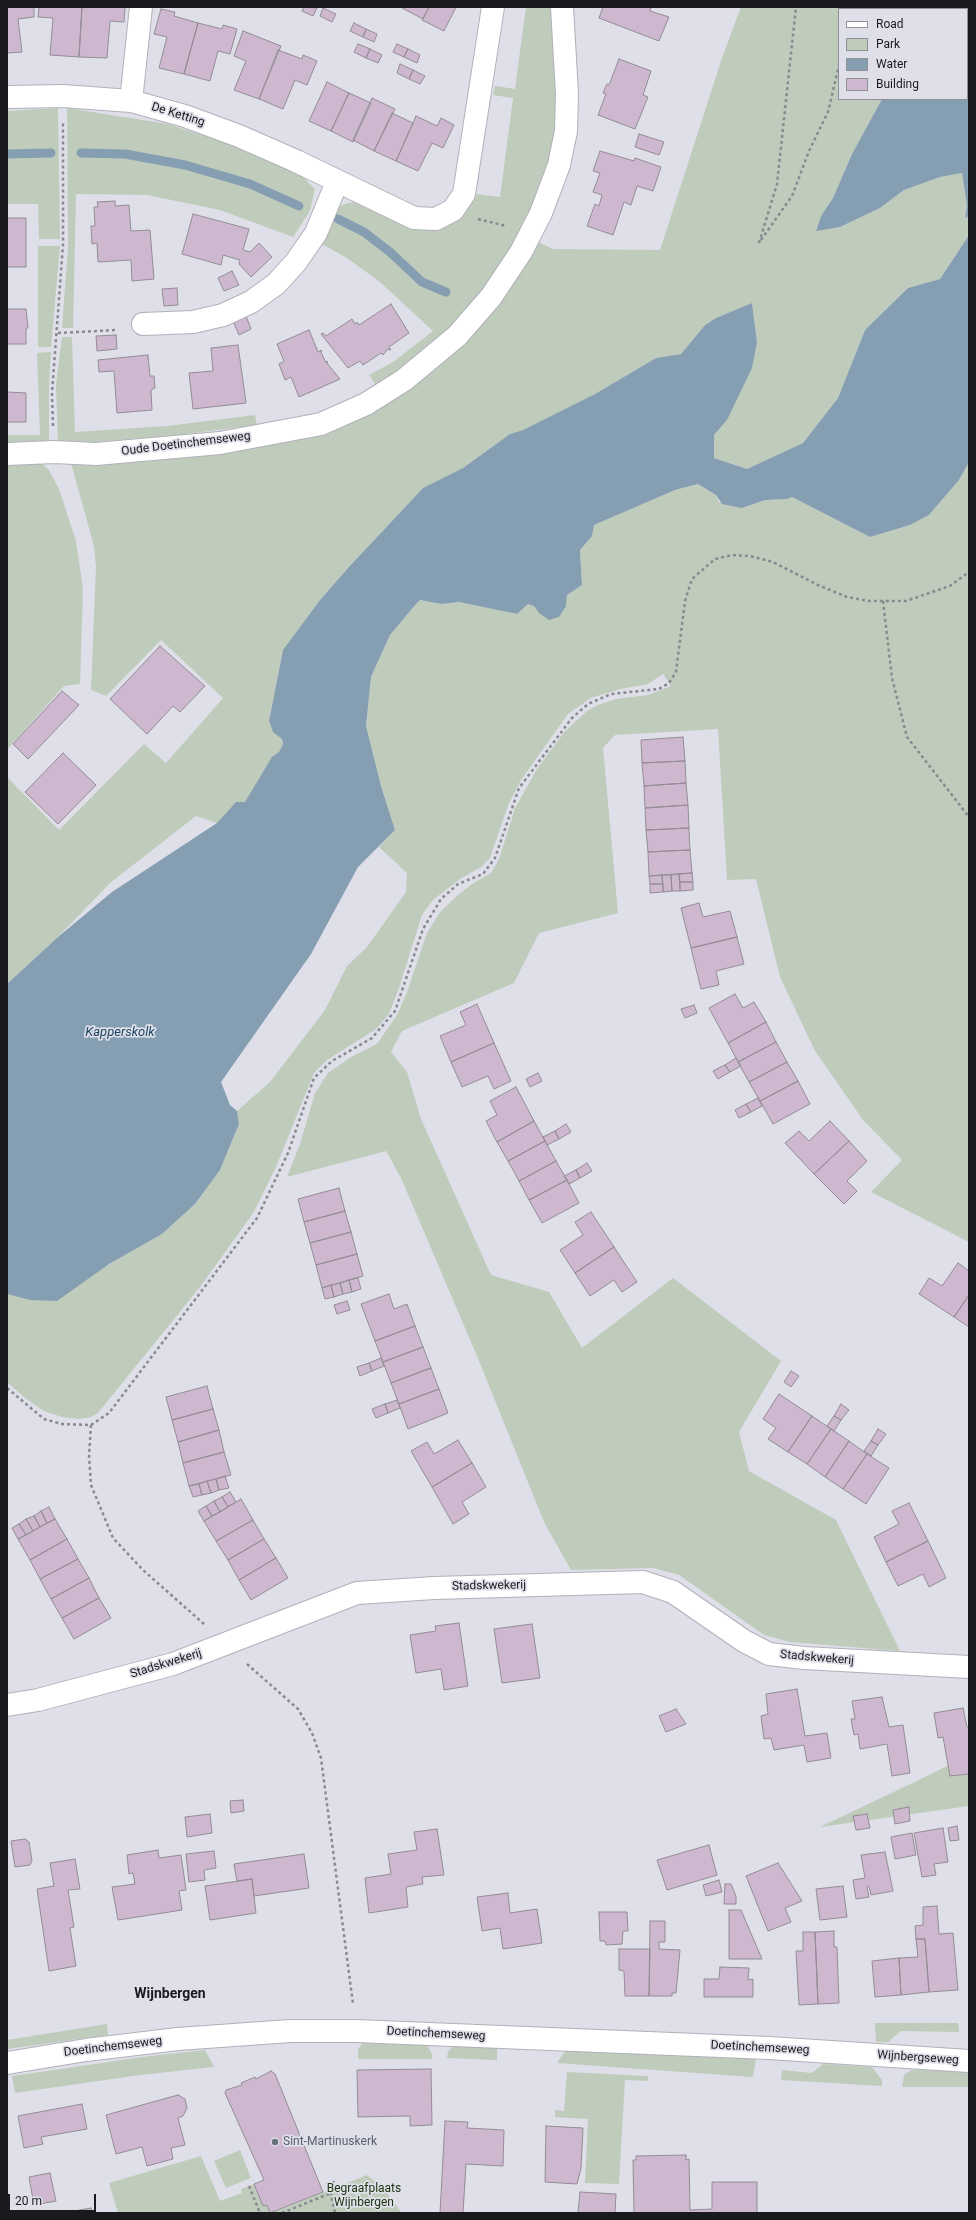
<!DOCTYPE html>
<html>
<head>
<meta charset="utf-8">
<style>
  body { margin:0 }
  #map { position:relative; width:976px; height:2220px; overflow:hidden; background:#dfdfe9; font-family:Roboto,sans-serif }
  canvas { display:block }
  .frame { position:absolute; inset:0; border:8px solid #1a1a1e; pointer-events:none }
  .legend { position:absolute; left:838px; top:8px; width:130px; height:92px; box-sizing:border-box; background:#dfdfe9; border:1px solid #909098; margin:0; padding:5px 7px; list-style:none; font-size:12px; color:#1a1a1e }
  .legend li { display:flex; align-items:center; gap:8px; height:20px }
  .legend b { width:20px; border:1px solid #909098 }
  .scale { position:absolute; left:8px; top:2194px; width:88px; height:18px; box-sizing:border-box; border:2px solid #1a1a1e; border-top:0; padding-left:5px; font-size:12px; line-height:14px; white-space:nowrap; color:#1a1a1e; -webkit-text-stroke:3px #dfdfe9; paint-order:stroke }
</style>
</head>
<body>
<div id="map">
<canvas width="976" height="2220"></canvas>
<div class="frame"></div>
<ul class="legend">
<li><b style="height:5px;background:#fff"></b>Road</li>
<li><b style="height:11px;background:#bfccbb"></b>Park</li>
<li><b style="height:11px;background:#859eb1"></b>Water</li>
<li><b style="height:11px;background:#cdb8d0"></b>Building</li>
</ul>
<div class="scale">20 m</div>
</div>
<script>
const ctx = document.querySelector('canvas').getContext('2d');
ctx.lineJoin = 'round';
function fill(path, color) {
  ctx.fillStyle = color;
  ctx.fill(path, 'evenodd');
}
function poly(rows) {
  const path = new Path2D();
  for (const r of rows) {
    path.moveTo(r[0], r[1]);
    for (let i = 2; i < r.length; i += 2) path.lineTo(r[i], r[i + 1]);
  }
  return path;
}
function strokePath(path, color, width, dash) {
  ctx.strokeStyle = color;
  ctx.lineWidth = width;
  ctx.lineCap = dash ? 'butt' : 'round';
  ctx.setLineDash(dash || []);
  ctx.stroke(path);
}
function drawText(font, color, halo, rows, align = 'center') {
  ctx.font = font + ' Roboto,sans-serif';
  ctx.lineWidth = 3.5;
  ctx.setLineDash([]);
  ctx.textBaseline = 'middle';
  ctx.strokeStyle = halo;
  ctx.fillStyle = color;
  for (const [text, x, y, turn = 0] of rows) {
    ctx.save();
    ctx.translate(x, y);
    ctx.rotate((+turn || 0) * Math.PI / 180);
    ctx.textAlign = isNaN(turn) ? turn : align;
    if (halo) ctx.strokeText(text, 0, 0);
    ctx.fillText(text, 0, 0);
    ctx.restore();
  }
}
const green = poly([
  [526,7,554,7,561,92,550,162,536,206,506,264,437,344,378,388,369,375,393,362,433,331,380,282,347,258,320,243,335,211,340,206,348,203,357,202,450,224,466,212,477,194,500,197,513,98,493,95,495,86,515,89],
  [741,7,876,7,876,9,839,9,839,99,882,99,852,154,833,198,821,216,816,230,840,227,880,208,904,190,940,177,962,173,967,206,965,217,969,216,969,235,940,279,908,288,865,330,838,398,803,443,747,469,714,458,714,435,727,420,757,342,752,303,716,318,705,325,681,354,656,358,595,394,523,430,510,434,463,468,423,488,348,568,320,600,283,650,269,721,273,732,282,739,283,744,279,752,272,758,245,803,236,802,217,823,196,816,110,883,58,937,7,984,7,777,59,830,144,744,166,763,223,698,161,640,106,696,91,690,96,567,94,546,71,463,205,447,405,388,538,242,553,249,660,250,722,58],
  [58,108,60,239,39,239,38,204,7,204,7,111],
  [67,108,168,124,248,150,299,173,315,189,310,211,293,237,220,210,147,195,76,194,73,328,62,328,68,247],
  [38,246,60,246,51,347,38,347],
  [62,337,72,337,75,432,167,426,255,415,257,425,178,435,58,445,56,384],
  [51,352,49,385,49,440,46,445,7,447,7,435,40,435,37,353],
  [7,461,42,463,49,470,59,489,76,541,83,589,80,684,64,686,7,750],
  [969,462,969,1242,871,1192,902,1160,863,1120,815,1051,780,977,756,879,727,880,718,729,615,735,603,748,618,913,539,933,514,983,402,1031,391,1052,407,1072,421,1119,491,1275,549,1292,582,1348,673,1278,781,1361,739,1432,749,1471,836,1520,900,1651,790,1642,764,1635,679,1575,653,1568,571,1570,544,1522,477,1356,401,1178,386,1151,287,1177,300,1144,315,1093,328,1073,351,1057,377,1044,397,1015,407,992,427,933,440,912,458,895,472,884,491,873,499,859,515,808,537,769,565,731,587,711,598,705,616,699,648,695,671,686,663,674,648,684,620,689,591,698,568,714,521,780,509,803,490,858,481,867,460,879,433,900,422,915,399,988,389,1014,376,1029,327,1060,314,1073,276,1167,254,1212,200,1287,98,1413,91,1417,78,1419,62,1417,44,1411,25,1398,7,1382,7,1294,30,1300,109,1264,162,1234,195,1204,220,1170,239,1124,237,1111,270,1082,325,1010,347,966,367,947,406,892,407,873,379,847,395,830,381,786,366,726,371,677,390,635,416,604,420,600,442,604,459,602,517,614,527,604,534,605,539,613,566,606,567,595,582,585,580,550,592,536,594,525,675,490,698,484,716,495,719,502,742,508,765,500,787,499,792,497,870,537,910,525,929,515,959,480],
  [969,1755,969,1806,820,1827,925,1777],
  [875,2023,958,2023,959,2032,901,2031,888,2042,876,2042],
  [107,2024,108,2035,7,2049,7,2040],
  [362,2043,427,2045,432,2054,432,2059,358,2059,358,2050],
  [453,2046,497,2048,497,2060,447,2058,448,2052],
  [205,2050,214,2067,140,2075,15,2093,12,2076,150,2056],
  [565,2051,756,2058,753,2077,557,2063],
  [823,2064,872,2067,882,2080,882,2086,781,2080,782,2070,812,2073],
  [912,2070,969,2071,969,2087,902,2087,904,2075],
  [567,2072,648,2076,648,2081,625,2080,619,2184,585,2183,588,2119,555,2117,555,2110,564,2111],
  [240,2150,251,2178,226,2188,214,2161],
  [201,2156,220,2201,242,2193,241,2189,254,2184,263,2206,267,2205,270,2213,118,2213,109,2183],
  [367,2175,383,2188,402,2213,272,2213]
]);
const water = poly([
  [876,7,969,7,969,216,965,218,967,206,962,173,940,177,904,190,880,208,840,227,816,231,821,216,833,198,852,154,882,99,967,99,967,9,876,9],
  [969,235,969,462,959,480,929,515,910,525,870,537,792,497,787,499,765,500,742,508,722,504,716,495,698,484,675,490,594,525,592,536,580,550,582,585,567,595,566,606,559,617,549,620,539,613,534,606,528,604,517,614,459,602,442,604,420,600,416,604,390,635,371,677,366,726,381,786,395,830,358,867,311,954,221,1082,230,1105,237,1111,239,1124,220,1170,195,1204,162,1234,109,1264,57,1301,30,1300,7,1294,7,984,58,937,112,892,217,823,236,802,245,802,272,757,279,752,283,744,282,739,273,732,269,721,283,650,320,600,348,568,423,488,463,468,510,434,523,430,595,394,656,358,681,354,705,325,716,318,752,303,757,342,752,368,727,420,714,435,714,458,747,469,803,443,838,398,865,330,908,288,940,279]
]);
const stream = poly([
  [81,153,125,154,185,165,250,184,299,206],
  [7,154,51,153],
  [338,219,364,232,390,252,422,282,446,292]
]);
const building = poly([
  [7,7,34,7,34,17,18,19,22,52,7,53,7,7],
  [39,7,82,7,79,57,50,55,53,18,38,17,39,7],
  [82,7,125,7,124,22,110,21,107,58,79,57,82,7],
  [304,7,317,8,313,16,302,11,304,7],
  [403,7,429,7,423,19,402,8,403,7],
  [429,7,456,7,444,31,422,20,429,7],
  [603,7,651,7,650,11,669,17,659,41,599,18,603,7],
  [323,8,336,14,332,22,320,16,323,8],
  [161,9,175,12,174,16,198,23,184,74,159,68,167,37,154,34,161,9],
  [198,23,222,29,223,25,237,29,230,54,218,51,210,81,184,74,198,23],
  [354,23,366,29,363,37,350,31,354,23],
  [366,29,377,34,374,42,363,37,366,29],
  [243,31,281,46,259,99,234,90,246,61,234,56,243,31],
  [358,44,370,49,366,58,354,52,358,44],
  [397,44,408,49,404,57,393,52,397,44],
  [370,49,382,55,378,63,366,58,370,49],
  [408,49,420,55,417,63,404,57,408,49],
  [278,50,302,59,303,55,317,61,307,85,295,80,283,109,259,99,278,50],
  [619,59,651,71,643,95,648,97,635,129,598,115,606,94,603,93,607,84,609,85,619,59],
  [400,64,413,70,409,79,397,73,400,64],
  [413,70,425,76,420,84,409,79,413,70],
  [327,82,349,93,331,131,309,121,327,82],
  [349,93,371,103,353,142,331,131,349,93],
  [372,98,395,109,374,151,353,140,372,98],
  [392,113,413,123,396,161,374,151,392,113],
  [416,116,437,126,441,118,454,125,443,148,432,143,418,171,396,161,416,116],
  [639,134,664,142,659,155,635,147,639,134],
  [600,151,634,161,635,158,661,167,653,191,637,186,631,205,624,202,613,235,587,226,595,204,599,206,602,195,593,192,600,173,593,171,600,151],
  [115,201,115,206,129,205,131,231,150,230,154,279,132,281,131,260,98,262,97,243,92,244,91,226,95,226,94,207,98,207,97,202,115,201],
  [193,214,249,229,243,250,250,252,259,243,272,257,251,277,239,264,240,260,223,255,221,265,182,254,193,214],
  [7,218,26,218,26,267,7,267,7,218],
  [232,271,239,285,224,291,218,278,232,271],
  [177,288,178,305,164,306,162,289,177,288],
  [391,304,409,333,389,347,391,350,388,349,383,355,381,353,363,365,360,361,348,368,321,334,323,333,326,336,352,319,355,324,357,322,359,325,391,304],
  [7,309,26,309,28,328,26,328,26,344,7,344,7,309],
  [246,316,251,329,239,335,233,321,246,316],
  [309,330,318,352,322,350,321,352,325,361,328,362,326,362,340,379,299,397,291,377,285,380,279,364,284,361,277,344,309,330],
  [116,335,117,349,97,351,96,336,116,335],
  [238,345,246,403,193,409,189,373,213,371,211,348,238,345],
  [148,355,150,376,154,376,155,388,151,390,152,410,117,413,114,371,99,372,98,360,148,355],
  [7,392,26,393,26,422,7,422,7,392],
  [160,646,205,686,180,712,173,706,147,734,110,699,160,646],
  [62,691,79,705,28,759,13,744,62,691],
  [683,737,685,761,642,763,641,740,683,737],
  [63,753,96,785,58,824,25,792,63,753],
  [685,761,686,783,644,786,642,763,685,761],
  [686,783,688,805,645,808,644,786,686,783],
  [688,805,689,828,646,830,645,808,688,805],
  [689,828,690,850,648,852,646,830,689,828],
  [690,850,692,873,649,876,648,852,690,850],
  [692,873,693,882,680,882,679,874,692,873],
  [679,874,680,891,672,891,671,875,679,874],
  [662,875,663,884,650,884,649,876,662,875],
  [662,875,671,875,672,891,663,892,662,875],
  [680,882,693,882,693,890,680,891,680,882],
  [650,884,663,884,663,892,650,893,650,884],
  [699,903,703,917,730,911,737,937,691,948,681,908,699,903],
  [737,937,744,964,716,971,719,985,701,989,691,948,737,937],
  [735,994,743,1008,754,1002,766,1022,728,1043,709,1008,735,994],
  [477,1004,494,1043,451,1062,440,1036,466,1025,460,1012,477,1004],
  [694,1005,697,1013,685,1018,681,1009,694,1005],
  [766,1022,776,1042,738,1062,728,1043,766,1022],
  [776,1042,787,1062,749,1082,738,1062,776,1042],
  [494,1043,511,1081,494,1089,488,1076,462,1087,451,1062,494,1043],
  [736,1058,741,1066,730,1072,725,1065,736,1058],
  [787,1062,798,1081,760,1101,749,1082,787,1062],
  [725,1065,730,1072,718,1079,713,1071,725,1065],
  [538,1073,542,1081,530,1087,526,1079,538,1073],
  [798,1081,810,1104,773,1124,760,1101,798,1081],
  [516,1087,534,1121,497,1142,486,1121,497,1115,490,1101,516,1087],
  [758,1098,762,1106,751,1112,746,1104,758,1098],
  [746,1104,751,1112,739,1118,735,1110,746,1104],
  [534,1121,545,1141,508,1161,497,1142,534,1121],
  [830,1121,849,1141,814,1174,785,1143,799,1131,809,1141,830,1121],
  [566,1124,571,1132,559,1139,555,1131,566,1124],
  [555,1131,559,1139,547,1145,543,1137,555,1131],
  [545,1141,556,1161,519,1181,508,1161,545,1141],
  [849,1141,867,1161,847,1181,857,1191,844,1204,814,1174,849,1141],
  [556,1161,567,1180,529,1200,519,1181,556,1161],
  [587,1163,592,1171,580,1178,576,1170,587,1163],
  [576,1170,580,1178,569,1184,564,1176,576,1170],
  [567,1180,579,1203,542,1223,529,1200,567,1180],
  [339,1188,345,1211,304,1222,298,1199,339,1188],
  [345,1211,351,1232,310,1243,304,1222,345,1211],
  [591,1212,614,1247,575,1273,560,1250,583,1235,575,1222,591,1212],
  [351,1232,357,1254,316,1265,310,1243,351,1232],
  [614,1247,637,1282,622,1292,614,1280,590,1296,575,1273,614,1247],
  [357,1254,363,1276,322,1288,316,1265,357,1254],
  [958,1263,969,1271,969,1295,954,1317,919,1294,929,1278,942,1286,958,1263],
  [358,1278,361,1289,352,1292,349,1280,358,1278],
  [349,1280,352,1292,343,1294,340,1283,349,1280],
  [340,1283,343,1294,334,1297,331,1285,340,1283],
  [331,1285,334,1297,325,1299,322,1288,331,1285],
  [389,1294,394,1309,407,1304,415,1326,375,1341,361,1304,389,1294],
  [969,1295,969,1327,954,1317,969,1295],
  [347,1301,350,1310,337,1314,334,1305,347,1301],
  [415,1326,423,1347,383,1362,375,1341,415,1326],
  [423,1347,431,1368,391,1383,383,1362,423,1347],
  [381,1358,384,1366,372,1371,369,1363,381,1358],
  [369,1363,372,1371,360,1376,357,1367,369,1363],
  [431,1368,439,1389,399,1404,391,1383,431,1368],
  [791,1371,799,1376,791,1387,784,1382,791,1371],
  [207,1386,213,1409,172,1420,166,1397,207,1386],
  [439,1389,448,1413,408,1429,399,1404,439,1389],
  [779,1394,812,1416,788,1452,768,1439,776,1428,763,1419,779,1394],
  [397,1400,400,1408,388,1413,385,1404,397,1400],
  [385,1404,388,1413,376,1418,372,1409,385,1404],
  [841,1404,849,1410,841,1420,834,1416,841,1404],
  [213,1409,219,1430,178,1442,172,1420,213,1409],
  [812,1416,831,1429,807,1464,788,1452,812,1416],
  [834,1416,841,1420,834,1431,827,1426,834,1416],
  [831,1429,849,1441,825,1477,807,1464,831,1429],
  [878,1429,886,1434,878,1445,871,1441,878,1429],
  [219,1430,224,1452,183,1463,178,1442,219,1430],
  [458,1440,472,1463,432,1487,411,1451,427,1442,434,1454,458,1440],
  [849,1441,867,1454,843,1489,825,1477,849,1441],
  [871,1441,878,1445,871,1456,864,1451,871,1441],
  [224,1452,231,1475,189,1486,183,1463,224,1452],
  [867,1454,889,1468,866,1504,843,1489,867,1454],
  [472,1463,486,1487,462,1502,469,1514,453,1524,432,1487,472,1463],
  [225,1476,229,1488,219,1490,216,1479,225,1476],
  [216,1479,219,1490,211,1493,207,1481,216,1479],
  [207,1481,211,1493,202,1495,199,1484,207,1481],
  [199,1484,202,1495,193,1497,189,1486,199,1484],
  [230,1492,236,1502,228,1507,222,1497,230,1492],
  [222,1497,228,1507,220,1512,214,1501,222,1497],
  [241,1499,253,1520,216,1541,204,1521,241,1499],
  [214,1501,220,1512,212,1516,206,1506,214,1501],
  [909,1503,928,1541,886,1562,874,1537,899,1524,892,1511,909,1503],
  [206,1506,212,1516,204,1521,198,1511,206,1506],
  [49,1507,55,1519,47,1523,41,1511,49,1507],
  [41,1511,47,1523,40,1527,34,1516,41,1511],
  [34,1516,40,1527,33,1531,26,1519,34,1516],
  [26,1519,33,1531,26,1535,19,1524,26,1519],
  [55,1519,67,1539,30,1560,18,1539,55,1519],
  [253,1520,264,1539,228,1560,216,1541,253,1520],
  [19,1524,26,1535,18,1539,12,1528,19,1524],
  [67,1539,78,1559,40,1579,30,1560,67,1539],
  [264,1539,276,1558,239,1580,228,1560,264,1539],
  [928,1541,946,1578,929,1587,923,1574,898,1586,886,1562,928,1541],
  [276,1558,288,1578,251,1600,239,1580,276,1558],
  [78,1559,89,1578,51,1599,40,1579,78,1559],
  [89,1578,99,1598,62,1618,51,1599,89,1578],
  [99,1598,111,1618,74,1639,62,1618,99,1598],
  [459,1623,468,1686,444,1690,441,1669,416,1673,410,1635,436,1631,435,1626,459,1623],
  [532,1624,540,1678,502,1683,494,1629,532,1624],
  [797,1689,805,1736,827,1733,831,1758,807,1762,804,1745,774,1750,771,1738,764,1739,761,1716,768,1714,766,1694,797,1689],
  [882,1697,889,1727,903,1725,910,1773,892,1776,887,1744,860,1749,858,1734,854,1735,851,1719,855,1719,852,1701,882,1697],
  [963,1708,967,1727,969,1727,969,1774,950,1776,943,1737,938,1738,934,1713,963,1708],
  [676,1709,686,1724,666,1732,659,1716,676,1709],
  [243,1800,244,1811,231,1813,230,1801,243,1800],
  [909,1807,910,1821,895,1824,893,1810,909,1807],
  [210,1814,212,1833,187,1837,185,1817,210,1814],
  [867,1814,870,1828,856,1830,853,1816,867,1814],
  [957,1826,959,1840,950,1841,948,1828,957,1826],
  [943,1828,948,1862,934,1864,936,1875,922,1877,914,1833,943,1828],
  [437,1829,444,1875,422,1877,423,1884,406,1887,408,1907,369,1913,365,1878,391,1874,388,1854,417,1850,414,1832,437,1829],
  [912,1833,916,1855,895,1859,891,1837,912,1833],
  [25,1839,29,1842,32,1861,30,1865,15,1867,11,1841,25,1839],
  [709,1845,717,1875,667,1890,657,1860,709,1845],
  [158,1850,159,1858,181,1855,186,1890,179,1891,182,1910,118,1920,112,1887,135,1884,133,1873,129,1874,127,1855,158,1850],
  [214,1851,216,1868,204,1870,205,1880,189,1882,186,1854,214,1851],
  [885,1852,893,1891,871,1895,869,1886,867,1887,869,1897,856,1899,853,1880,865,1878,861,1855,885,1852],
  [304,1854,309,1888,254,1896,252,1879,237,1881,234,1864,304,1854],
  [75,1859,80,1889,68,1890,74,1927,70,1928,76,1966,49,1971,37,1889,54,1886,50,1863,75,1859],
  [778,1863,802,1901,785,1908,791,1922,768,1931,746,1876,778,1863],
  [252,1879,256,1913,210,1920,205,1886,252,1879],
  [719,1880,722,1892,706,1896,703,1885,719,1880],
  [725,1884,731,1884,736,1896,736,1904,724,1904,725,1884],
  [843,1886,847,1917,820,1920,816,1889,843,1886],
  [508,1893,510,1913,537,1909,542,1943,503,1949,500,1928,482,1931,477,1897,508,1893],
  [937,1906,939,1934,953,1933,958,1990,929,1992,925,1939,916,1939,915,1926,923,1925,923,1907,937,1906],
  [729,1910,741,1910,762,1959,729,1959,729,1910],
  [599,1912,627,1912,628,1931,623,1931,622,1944,606,1945,605,1941,600,1941,599,1912],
  [650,1921,665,1921,665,1942,659,1942,659,1949,680,1950,676,1993,672,1993,672,1996,649,1996,650,1921],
  [834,1931,834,1947,837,1947,839,2003,818,2004,815,1932,834,1931],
  [803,1932,815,1932,818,2004,799,2005,796,1951,803,1951,803,1932],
  [916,1939,925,1939,929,1992,901,1995,899,1958,918,1957,916,1939],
  [619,1949,650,1949,649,1996,625,1996,624,1971,619,1970,619,1949],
  [899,1958,901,1995,875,1997,872,1961,899,1958],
  [720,1967,749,1968,748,1980,753,1979,753,1997,704,1997,704,1979,719,1979,720,1967],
  [431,2069,432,2125,410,2126,410,2116,358,2117,357,2070,431,2069],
  [271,2071,275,2074,323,2192,270,2213,267,2205,263,2206,254,2184,264,2180,225,2093,226,2090,242,2085,241,2083,255,2077,256,2079,271,2071],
  [178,2095,185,2099,187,2108,183,2116,178,2118,185,2145,171,2148,173,2159,147,2166,142,2147,116,2154,106,2115,178,2095],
  [82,2104,87,2129,41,2137,43,2144,24,2148,18,2116,82,2104],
  [445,2121,468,2122,467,2128,504,2130,503,2166,466,2164,463,2213,440,2213,445,2121],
  [546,2126,583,2128,581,2168,577,2184,545,2182,546,2126],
  [686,2155,686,2160,689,2159,690,2210,712,2209,712,2182,757,2182,757,2213,634,2213,633,2160,636,2160,636,2156,686,2155],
  [50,2173,56,2201,34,2205,29,2177,50,2173],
  [580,2192,616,2194,615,2213,578,2213,580,2192],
  [91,2208,92,2213,63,2213,91,2208]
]);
const path = poly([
  [849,9,849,7],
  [478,219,506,226],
  [761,240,792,196,809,151,828,112,839,65],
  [759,243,777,184,796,7],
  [58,333,117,330],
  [53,426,52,393,63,245,63,121],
  [883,601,892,678,907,737,969,817],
  [7,1388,44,1419,62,1424,91,1425,109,1413,257,1218,288,1153,314,1078,332,1061,372,1038,395,1011,423,929,441,899,458,884,483,874,495,858,519,788,572,718,588,704,611,694,659,689,669,683,676,672,685,601,692,579,715,559,732,555,750,556,773,562,818,585,847,597,869,601,906,601,950,586,969,572],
  [91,1425,89,1456,91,1485,113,1538,143,1570,204,1624],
  [247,1664,298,1709,312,1733,321,1758,353,2004],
  [334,2181,330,2189,335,2213],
  [249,2186,260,2213],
  [282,2213,331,2193]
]);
const minor = poly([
  [7,97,63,96,131,101,185,116,239,136,296,161,414,218,436,219,453,210,464,194,493,7],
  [131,101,141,7],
  [143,324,193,322,223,315,251,302,276,284,296,262,316,233,337,182],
  [7,454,54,452,96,454,220,443,321,424,366,404,404,380,457,336,491,297,521,252,541,213,559,165,566,131,567,94,562,7],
  [7,1705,38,1700,173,1664,357,1593,434,1588,643,1582,673,1592,744,1641,769,1654,804,1658,969,1667],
  [7,2063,86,2050,178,2039,290,2031,356,2031,769,2048,969,2061]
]);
const markers = [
  [275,2142,4,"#6b7280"]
];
const streetNames = [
  ["De Ketting",178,115,17],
  ["Oude Doetinchemseweg",186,444,-7],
  ["Stadskwekerij",489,1586,-1],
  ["Stadskwekerij",817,1658,5],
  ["Stadskwekerij",166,1664,-17],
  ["Doetinchemseweg",436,2034,3],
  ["Doetinchemseweg",113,2047,-7],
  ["Doetinchemseweg",760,2048,3],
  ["Wijnbergseweg",918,2058,4]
];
const worshipNames = [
  ["Sint-Martinuskerk",283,2142]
];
const parkNames = [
  ["Begraafplaats",364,2189],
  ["Wijnbergen",364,2203]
];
const waterNames = [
  ["Kapperskolk",120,1033]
];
const quarterNames = [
  ["Wijnbergen",170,1994]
];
fill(green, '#bfccbb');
fill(water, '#859eb1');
strokePath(stream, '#859eb1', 9);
fill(building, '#cdb8d0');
strokePath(building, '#938c94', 1);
strokePath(minor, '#b1b0ba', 24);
strokePath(path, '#898990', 2.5, [3, 3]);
strokePath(minor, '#fff', 22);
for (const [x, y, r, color] of markers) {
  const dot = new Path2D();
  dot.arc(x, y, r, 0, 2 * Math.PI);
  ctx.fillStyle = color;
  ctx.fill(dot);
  strokePath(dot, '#dfdfe9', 1.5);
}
drawText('12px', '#1a1a1e', '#dfdfe9', streetNames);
drawText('12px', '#5b616d', '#dfdfe9', worshipNames, 'left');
drawText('12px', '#1a340e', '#dfdfe9', parkNames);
drawText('italic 13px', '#1a4664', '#dfdfe9', waterNames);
drawText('bold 14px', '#1a1a1e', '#dfdfe9', quarterNames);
</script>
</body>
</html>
